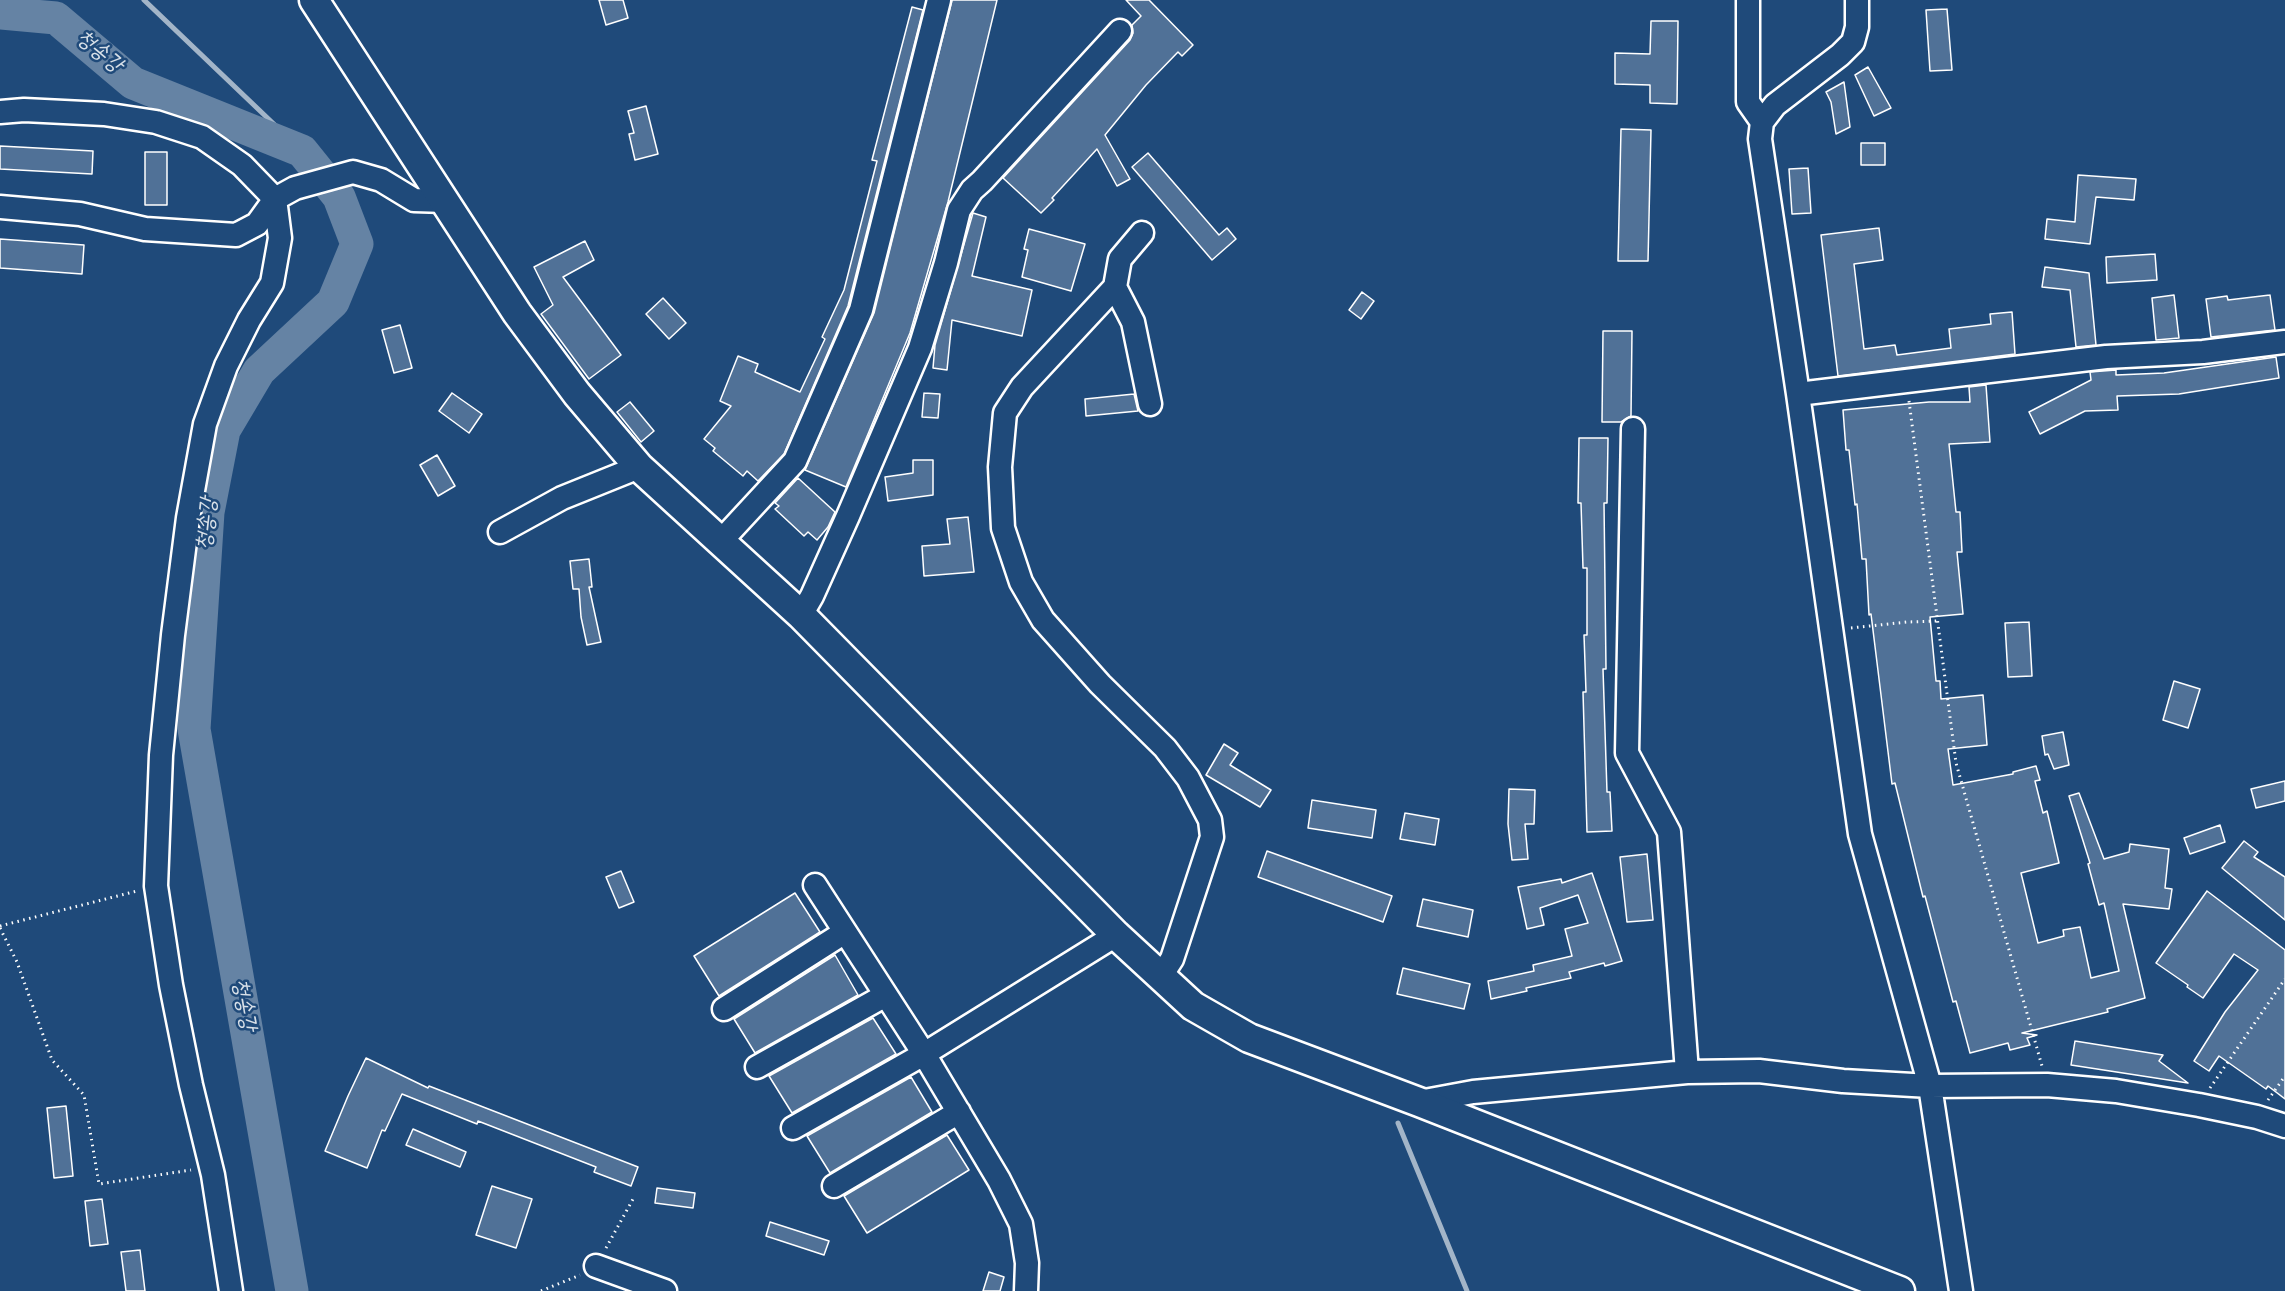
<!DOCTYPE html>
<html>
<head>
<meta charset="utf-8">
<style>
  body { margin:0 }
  canvas { display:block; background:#1f4a7a }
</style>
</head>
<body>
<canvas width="2285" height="1291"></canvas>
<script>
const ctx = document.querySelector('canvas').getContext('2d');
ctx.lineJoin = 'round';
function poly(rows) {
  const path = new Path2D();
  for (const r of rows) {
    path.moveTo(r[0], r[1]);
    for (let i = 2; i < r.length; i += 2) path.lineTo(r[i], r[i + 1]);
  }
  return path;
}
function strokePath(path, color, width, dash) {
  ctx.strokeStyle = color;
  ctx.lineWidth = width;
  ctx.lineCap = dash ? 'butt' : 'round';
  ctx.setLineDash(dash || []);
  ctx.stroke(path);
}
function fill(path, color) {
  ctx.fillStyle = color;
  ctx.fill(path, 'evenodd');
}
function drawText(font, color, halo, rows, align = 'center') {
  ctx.font = font + ' "Indie Flower","Poor Story",sans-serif';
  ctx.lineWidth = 5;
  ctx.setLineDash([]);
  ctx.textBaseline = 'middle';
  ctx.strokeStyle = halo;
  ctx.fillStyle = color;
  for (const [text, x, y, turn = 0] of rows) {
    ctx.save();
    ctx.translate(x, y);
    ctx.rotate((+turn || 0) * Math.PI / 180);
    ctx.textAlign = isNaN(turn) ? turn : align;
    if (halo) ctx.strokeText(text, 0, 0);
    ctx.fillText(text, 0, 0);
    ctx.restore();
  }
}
const stream = poly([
  [144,0,302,151],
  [1398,1123,1467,1291]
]);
const river = poly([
  [0,13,56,18,133,83,302,151,339,197,357,244,333,302,259,371,224,430,208,512,194,729,292,1291]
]);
const building = poly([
  [599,0,623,0,628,18,606,25,599,0],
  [952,0,997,0,948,202,910,333,846,487,805,470,874,313,952,0],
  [1126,0,1149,0,1193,45,1182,56,1178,52,1146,85,1105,135,1130,179,1117,186,1097,149,1052,198,1054,200,1041,213,1003,178,1130,40,1133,33,1132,25,1141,16,1126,0],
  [912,7,923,10,848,306,784,454,758,481,747,471,743,476,713,451,715,448,704,439,731,406,720,401,738,356,758,364,755,372,800,392,825,339,822,337,844,290,877,161,872,160,912,7],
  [1947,9,1952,70,1930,71,1926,10,1947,9],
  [1651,21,1678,21,1677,104,1650,103,1650,85,1615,84,1615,53,1650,54,1651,21],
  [1868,67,1891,108,1874,116,1855,75,1868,67],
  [1844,82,1850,127,1836,134,1831,102,1826,92,1844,82],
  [646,106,658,154,635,160,629,134,634,133,628,111,646,106],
  [1621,129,1651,130,1648,261,1618,261,1621,129],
  [1861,143,1885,143,1885,165,1861,165,1861,143],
  [0,146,93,151,92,174,0,169,0,146],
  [145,152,167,152,167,205,145,205,145,152],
  [1148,153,1219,235,1227,228,1236,239,1212,260,1132,167,1148,153],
  [1808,168,1811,213,1792,214,1789,169,1808,168],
  [2078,175,2136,179,2134,200,2096,197,2090,244,2045,239,2047,219,2075,222,2078,175],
  [973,213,986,217,972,276,1032,290,1022,336,952,320,947,370,933,368,935,345,973,213],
  [1879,228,1883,260,1854,264,1864,349,1895,345,1897,355,1951,348,1949,329,1991,324,1990,314,2012,312,2015,354,1838,376,1821,235,1879,228],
  [1029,229,1085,244,1071,291,1022,277,1028,250,1024,249,1029,229],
  [0,239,84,245,82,274,0,268,0,239],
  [585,241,594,260,563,277,621,355,589,379,541,314,553,305,534,267,585,241],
  [2155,254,2157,280,2107,283,2106,257,2155,254],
  [2045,267,2089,273,2096,345,2076,347,2070,290,2042,287,2045,267],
  [1362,292,1374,301,1361,319,1349,310,1362,292],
  [2174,295,2179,338,2156,340,2152,298,2174,295],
  [2270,295,2275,330,2211,337,2206,299,2227,296,2228,300,2270,295],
  [663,298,686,323,669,339,646,314,663,298],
  [400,325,412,368,394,373,382,330,400,325],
  [1603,331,1632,331,1631,416,1621,422,1602,422,1603,331],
  [2276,357,2279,378,2179,394,2117,396,2118,410,2085,411,2040,434,2029,412,2091,380,2090,372,2116,370,2116,375,2164,373,2276,357],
  [1986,385,1990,442,1949,444,1956,512,1960,512,1962,552,1957,552,1963,614,1930,617,1936,681,1940,681,1941,699,1983,695,1987,745,1948,749,1953,785,2013,774,2013,772,2036,766,2040,780,2035,781,2043,813,2047,811,2059,863,2021,873,2038,943,2064,936,2063,930,2080,927,2091,978,2119,971,2104,903,2099,905,2088,864,2090,863,2069,796,2079,793,2104,859,2129,852,2130,844,2169,849,2165,888,2172,889,2169,909,2123,904,2145,998,2107,1009,2108,1012,2022,1033,2037,1035,2027,1038,2030,1045,2010,1050,2008,1043,1970,1053,1956,1001,1953,1002,1925,896,1923,897,1895,783,1892,784,1871,614,1869,615,1866,559,1862,559,1857,504,1855,505,1849,450,1846,450,1843,410,1929,402,1970,402,1969,387,1986,385],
  [452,393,482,414,469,433,439,411,452,393],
  [924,393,940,394,938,418,922,417,924,393],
  [1134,394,1138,411,1086,416,1085,399,1134,394],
  [630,402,654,431,641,442,617,412,630,402],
  [1579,438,1608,438,1607,503,1604,503,1606,669,1603,669,1607,792,1610,792,1612,831,1587,832,1583,692,1586,692,1584,635,1587,635,1587,568,1583,568,1581,503,1578,503,1579,438],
  [437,455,455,486,438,496,420,465,437,455],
  [913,460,933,460,933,495,888,501,885,477,913,473,913,460],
  [798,478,835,512,828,527,817,540,808,532,804,536,775,509,779,506,775,503,798,478],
  [968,517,974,572,924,576,922,546,950,544,947,519,968,517],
  [589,559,592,587,589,587,601,642,587,645,581,617,579,589,573,589,570,561,589,559],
  [2029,622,2032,676,2008,677,2005,623,2029,622],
  [2174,681,2200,689,2188,728,2163,720,2174,681],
  [2063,732,2069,765,2054,769,2048,754,2045,755,2042,736,2063,732],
  [1224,744,1238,753,1230,765,1271,790,1260,807,1206,775,1224,744],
  [2285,781,2285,801,2256,808,2251,789,2285,781],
  [1509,789,1535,790,1534,824,1525,824,1528,859,1512,860,1508,824,1509,789],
  [1312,800,1376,810,1372,838,1308,828,1312,800],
  [1405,813,1439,819,1435,845,1400,839,1405,813],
  [2220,825,2225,842,2190,854,2184,838,2220,825],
  [2244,841,2258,852,2254,857,2285,877,2285,920,2222,868,2244,841],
  [1267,851,1392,896,1383,922,1258,877,1267,851],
  [1647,854,1653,920,1627,922,1620,857,1647,854],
  [621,871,634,902,619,908,606,877,621,871],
  [1592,873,1622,961,1605,966,1604,963,1569,972,1571,978,1526,988,1527,991,1491,999,1488,981,1534,971,1533,965,1572,956,1565,929,1588,923,1578,895,1540,908,1544,925,1527,929,1518,887,1561,879,1562,883,1592,873],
  [2207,891,2285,950,2285,1099,2268,1086,2266,1089,2219,1056,2209,1071,2194,1061,2225,1012,2258,970,2234,954,2203,998,2187,987,2188,985,2156,963,2207,891],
  [795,893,820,932,719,996,694,956,795,893],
  [1423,899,1473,910,1468,937,1417,926,1423,899],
  [835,955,858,995,755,1053,734,1019,835,955],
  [1403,968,1470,984,1464,1009,1397,994,1403,968],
  [873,1018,896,1054,792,1113,769,1076,873,1018],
  [2075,1041,2163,1055,2159,1061,2188,1083,2071,1065,2075,1041],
  [366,1058,428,1088,429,1086,638,1167,631,1186,594,1172,596,1167,478,1121,477,1124,402,1094,385,1131,382,1130,367,1168,325,1151,348,1096,366,1058],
  [911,1077,932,1112,830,1173,807,1136,911,1077],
  [66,1106,73,1176,54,1178,47,1108,66,1106],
  [413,1129,466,1152,460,1167,406,1145,413,1129],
  [947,1135,969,1170,867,1233,844,1196,947,1135],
  [492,1186,532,1199,516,1248,476,1235,492,1186],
  [657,1188,695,1193,693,1208,655,1203,657,1188],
  [102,1199,108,1244,90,1246,85,1201,102,1199],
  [770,1222,829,1241,824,1255,766,1236,770,1222],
  [140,1250,145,1291,126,1291,121,1252,140,1250],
  [989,1272,1004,1277,1000,1291,983,1291,989,1272]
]);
const path = poly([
  [1909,401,1956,763,2042,1066],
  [1851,628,1907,622,1938,621],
  [0,926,137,891],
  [0,928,17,962,52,1060,84,1095,99,1184,191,1170],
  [2210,1088,2285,979],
  [2268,1100,2285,1076],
  [606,1248,633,1199],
  [541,1291,580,1275]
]);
const minor = poly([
  [1748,0,1748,102,1762,122],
  [1857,0,1857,27,1853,42,1840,55,1775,105,1762,122,1760,139,1798,394,1860,834,1930,1086,1961,1291],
  [0,112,24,110,104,114,156,122,202,137,242,165,275,199,280,238,272,283,249,320,226,366,205,424,188,518,173,635,161,755,156,886,171,985,191,1085,213,1175,231,1291],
  [0,207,80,214,145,229,236,235,257,224,275,199,295,188,353,172,381,180,414,200,446,201],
  [1142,233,1120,259,1115,287,1022,387,1005,413,1000,467,1003,528,1021,582,1043,620,1100,684,1165,748,1188,778,1210,820,1212,837,1172,959,1161,976],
  [1115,287,1133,322,1150,404],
  [1798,394,2106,357,2203,352,2285,342],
  [1633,429,1627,753,1669,832,1687,1072],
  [500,532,562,498,639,467],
  [721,541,795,461,861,310,939,0],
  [801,615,812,596,848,516,920,348,946,263,959,210,972,190,982,181,1120,31],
  [815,885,924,1054,999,1180,1021,1224,1027,1263,1026,1291],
  [724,1009,845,932],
  [757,1067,886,995],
  [1419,1102,1473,1092,1687,1072,1759,1071,1843,1081,1930,1086,2047,1085,2116,1091,2199,1105,2257,1117,2285,1126],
  [793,1128,924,1054,1116,935],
  [834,1186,959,1112],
  [596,1266,665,1291]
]);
const major = poly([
  [314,0,517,313,577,394,639,467,801,615,1116,935,1193,1006,1249,1038,1419,1102,1900,1291]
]);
const waterNames = [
  ["청송강",98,53,40],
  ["청송강",209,524,-84],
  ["청송강",242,1005,80]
];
strokePath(stream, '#a3b5c8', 5);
strokePath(river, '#6583a4', 33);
fill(building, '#507197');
strokePath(building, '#fff', 1.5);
strokePath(minor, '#fff', 27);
strokePath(major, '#fff', 33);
strokePath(path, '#fff', 3, [1.5, 4.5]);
strokePath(minor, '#1f4a7a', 22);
strokePath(major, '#1f4a7a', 28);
drawText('italic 22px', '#d8e0e8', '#1f4a7a', waterNames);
</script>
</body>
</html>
